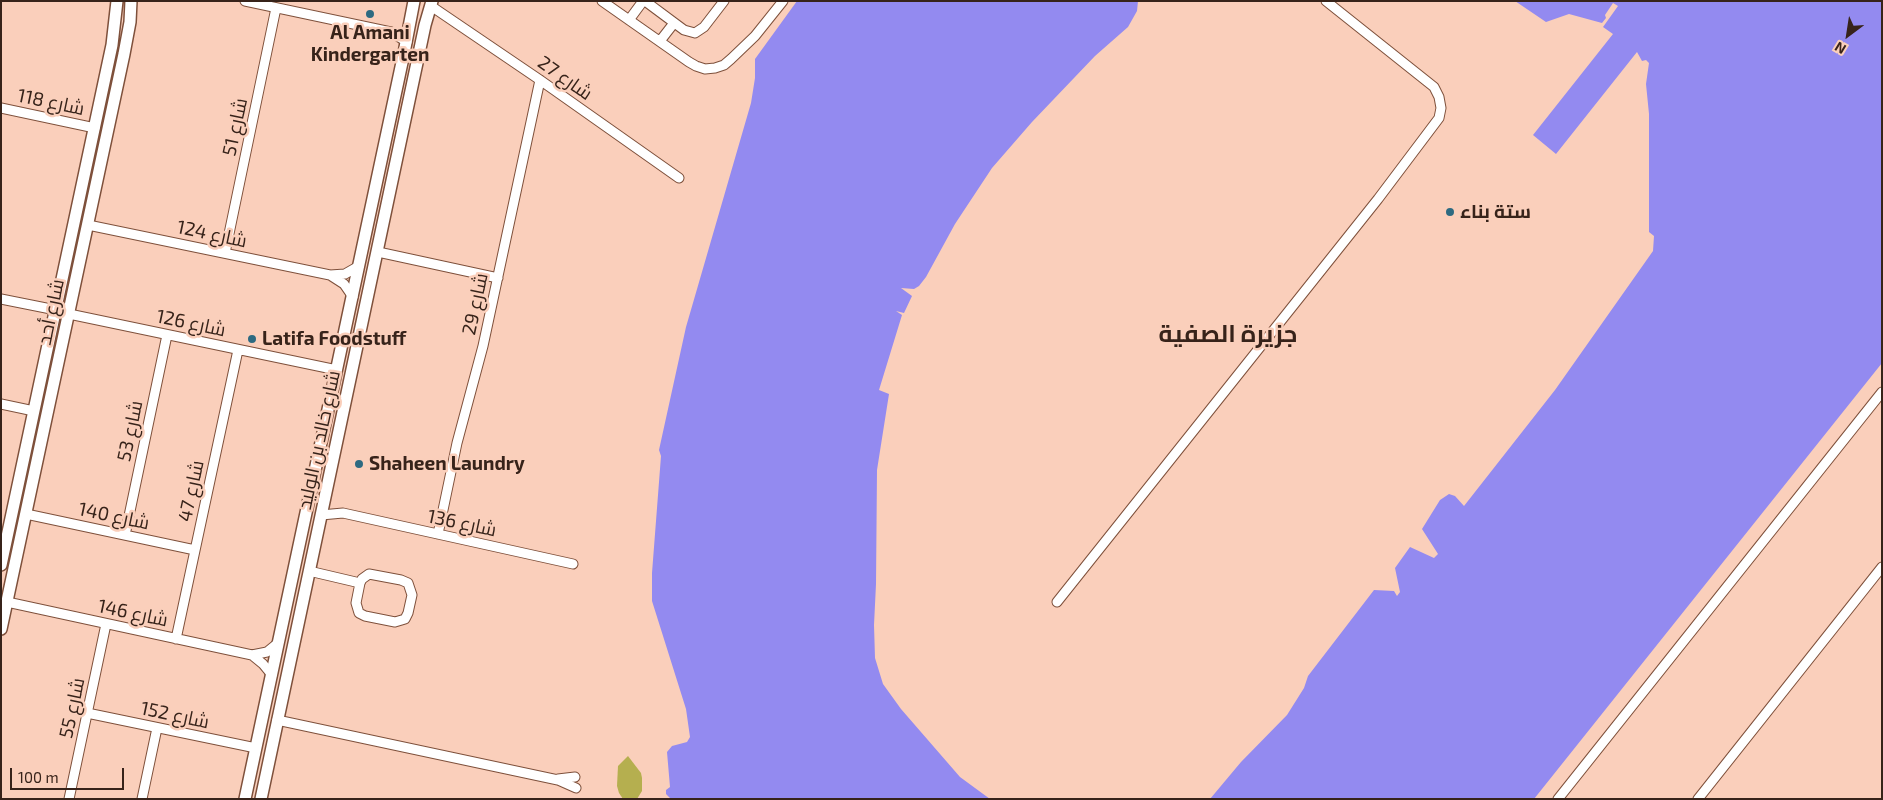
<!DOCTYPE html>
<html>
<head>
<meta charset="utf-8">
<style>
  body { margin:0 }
  #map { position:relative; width:1883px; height:800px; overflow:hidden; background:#facfbb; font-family:"Exo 2",sans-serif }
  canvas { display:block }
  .frame { position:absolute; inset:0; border:2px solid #37231a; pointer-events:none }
  .north { position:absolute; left:1823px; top:10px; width:50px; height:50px; -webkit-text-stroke:4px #facfbb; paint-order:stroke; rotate:211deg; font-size:14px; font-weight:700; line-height:20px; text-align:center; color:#37231a }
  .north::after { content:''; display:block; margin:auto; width:18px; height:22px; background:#37231a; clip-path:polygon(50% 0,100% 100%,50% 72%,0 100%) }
  .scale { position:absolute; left:10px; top:768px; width:114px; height:22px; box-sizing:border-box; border:2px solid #37231a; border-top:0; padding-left:6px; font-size:15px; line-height:18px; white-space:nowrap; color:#37231a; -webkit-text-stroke:4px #facfbb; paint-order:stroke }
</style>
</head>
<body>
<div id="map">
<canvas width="1883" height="800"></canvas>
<div class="frame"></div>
<div class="north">N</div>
<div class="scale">100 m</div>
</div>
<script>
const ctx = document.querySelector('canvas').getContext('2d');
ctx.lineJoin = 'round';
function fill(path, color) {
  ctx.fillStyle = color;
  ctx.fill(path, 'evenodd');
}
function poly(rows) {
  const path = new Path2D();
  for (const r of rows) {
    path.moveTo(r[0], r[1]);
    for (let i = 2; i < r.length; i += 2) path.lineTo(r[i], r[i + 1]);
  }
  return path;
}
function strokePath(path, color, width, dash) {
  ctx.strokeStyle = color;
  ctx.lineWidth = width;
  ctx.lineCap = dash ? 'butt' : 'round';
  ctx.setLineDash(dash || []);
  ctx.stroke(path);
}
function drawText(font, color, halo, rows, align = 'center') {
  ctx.font = font + ' "Exo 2",Cairo,sans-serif';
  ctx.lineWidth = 5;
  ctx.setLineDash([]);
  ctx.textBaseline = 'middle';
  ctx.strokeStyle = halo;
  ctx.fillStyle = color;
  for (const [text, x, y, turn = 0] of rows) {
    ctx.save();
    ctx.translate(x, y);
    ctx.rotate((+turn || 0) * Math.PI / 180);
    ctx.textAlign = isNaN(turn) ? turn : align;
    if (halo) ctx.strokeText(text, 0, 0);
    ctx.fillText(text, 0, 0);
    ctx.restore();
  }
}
const green = poly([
  [628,756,641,773,642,778,642,791,637,799,623,799,619,793,617,786,618,766]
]);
const water = poly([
  [1138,1,1137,11,1128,27,1095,56,1032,122,992,168,955,224,926,277,919,286,914,289,901,288,912,296,904,313,896,311,902,315,879,390,889,394,877,470,876,584,874,625,875,658,883,684,901,709,960,777,990,799,671,799,666,794,666,790,670,787,667,752,672,746,687,742,690,737,686,709,652,601,652,573,661,456,659,450,686,327,751,103,755,78,755,59,797,1],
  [1515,1,1882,1,1882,363,1534,799,1210,799,1241,762,1287,715,1304,688,1308,676,1374,590,1394,591,1397,596,1400,592,1395,568,1410,547,1434,558,1438,554,1422,529,1440,500,1449,494,1455,496,1464,506,1555,390,1653,251,1654,236,1649,232,1649,114,1646,84,1649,63,1646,60,1642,61,1637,52,1556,154,1533,135,1613,34,1603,27,1618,6,1613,3,1605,15,1606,18,1602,23,1569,14,1546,22]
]);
const street = poly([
  [245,1,391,32,407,42],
  [602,1,689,62,696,66,705,69,715,68,724,65,731,59,755,36,783,1],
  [645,1,684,30,695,33,704,27,724,1],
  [431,6,540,80,679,178],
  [629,20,643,1],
  [660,41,674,23],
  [1,108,95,128],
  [88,225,330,275,345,274,359,266],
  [378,252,498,278],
  [225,253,276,8],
  [330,275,344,284,353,297],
  [1,299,56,310],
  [69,314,337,370],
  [1,404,34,411],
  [26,514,195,550],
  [321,515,343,513,573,564],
  [438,534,457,443,483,346,540,80],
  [125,535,167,335],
  [309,571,360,583],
  [369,574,401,580,408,583,412,595,408,613,405,619,395,622,365,616,359,613,356,603,360,583,362,579,369,574],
  [7,602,252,655,267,652,278,643],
  [1057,602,1378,199,1439,118,1441,108,1439,97,1434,87,1326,1],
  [176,639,238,350],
  [252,655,263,664,272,675],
  [87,713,256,748],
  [277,720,558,780,576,788],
  [558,779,575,777],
  [69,799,106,624],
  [142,799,157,728],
  [1558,799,1882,392],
  [1698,799,1882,567]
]);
const secondary = poly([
  [1,565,112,45,117,1],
  [1,629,124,54,130,22,131,1],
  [245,799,404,53,414,1],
  [261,799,425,25,432,1]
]);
const markers = [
  [370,14,5,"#2d6a81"],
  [1450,212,5,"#2d6a81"],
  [252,339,5,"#2d6a81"],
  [359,464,5,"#2d6a81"]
];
const poiNames = [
  ["Al Amani",370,33,"center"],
  ["Kindergarten",370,55,"center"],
  ["ستة بناء",1460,212],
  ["Latifa Foodstuff",262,339],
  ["Shaheen Laundry",369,464]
];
const streetNames = [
  ["شارع 27",565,78,35],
  ["شارع 118",51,102,12],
  ["شارع 51",235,127,-78],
  ["شارع 124",212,234,12],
  ["شارع 29",475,304,-78],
  ["شارع أحد",51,312,-78],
  ["شارع 126",191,323,12],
  ["شارع 53",130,431,-78],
  ["شارع خالد بن الوليد",319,440,-78],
  ["شارع 47",191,491,-78],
  ["شارع 140",114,516,12],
  ["شارع 136",462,523,12],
  ["شارع 146",133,613,12],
  ["شارع 55",72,708,-78],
  ["شارع 152",175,715,12]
];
const districtNames = [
  ["جزيرة الصفية",1228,334]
];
fill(green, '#b5af4f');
fill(water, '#938af0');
strokePath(street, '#7e503b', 11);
strokePath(secondary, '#7e503b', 14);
strokePath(street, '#fff', 9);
strokePath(secondary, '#fff', 11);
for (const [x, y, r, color] of markers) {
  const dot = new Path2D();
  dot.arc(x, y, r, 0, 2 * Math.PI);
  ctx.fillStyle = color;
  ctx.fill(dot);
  strokePath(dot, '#facfbb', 2);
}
drawText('bold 19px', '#37231a', '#facfbb', poiNames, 'left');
drawText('19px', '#37231a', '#facfbb', streetNames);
drawText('bold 24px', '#37231a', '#facfbb', districtNames);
</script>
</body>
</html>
